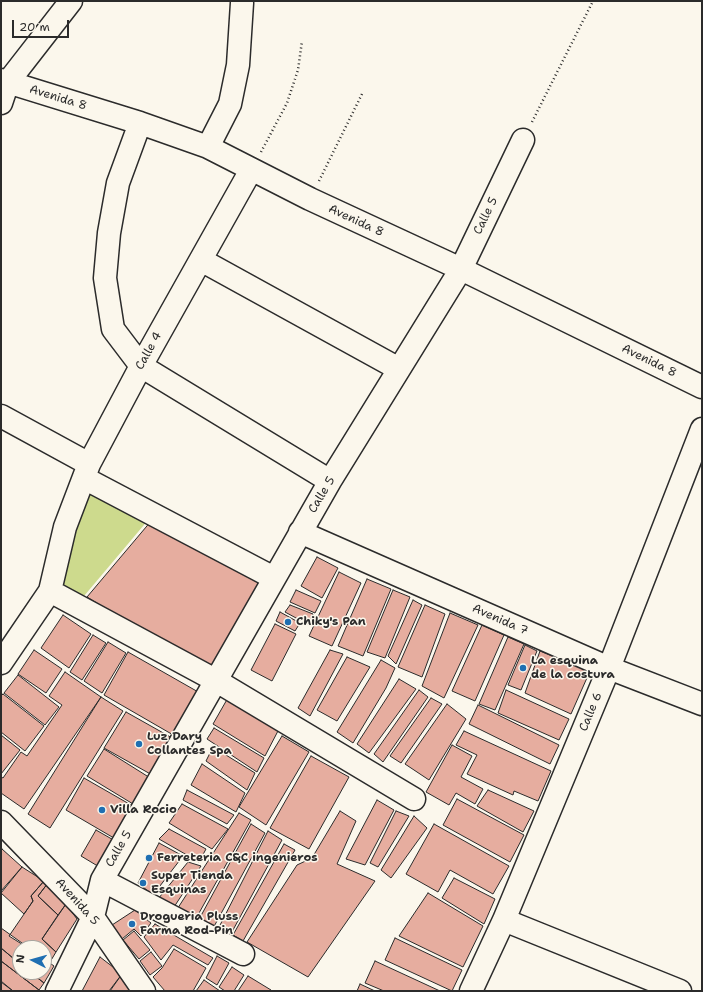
<!DOCTYPE html>
<html>
<head>
<meta charset="utf-8">
<style>
  body { margin:0 }
  #map { position:relative; width:703px; height:992px; overflow:hidden; background:#fbf7ec; font-family:"Shantell Sans",sans-serif }
  canvas { display:block }
  .frame { position:absolute; inset:0; border:2px solid #2b2b2b; pointer-events:none }
  .north { position:absolute; left:12px; top:940px; width:40px; height:40px; box-sizing:border-box; background:#fbf7ec; border:1px solid #a8a59f; border-radius:50%; rotate:276deg; font-size:11px; font-weight:700; line-height:16px; text-align:center; color:#2b2b2b }
  .north::after { content:''; display:block; margin:auto; width:14px; height:18px; background:#1f6fb2; clip-path:polygon(50% 0,100% 100%,50% 72%,0 100%) }
  .scale { position:absolute; left:12px; top:20px; width:57px; height:18px; box-sizing:border-box; border:2px solid #2b2b2b; border-top:0; padding-left:5px; font-size:12px; line-height:14px; white-space:nowrap; color:#2b2b2b; -webkit-text-stroke:3px #fbf7ec; paint-order:stroke }
</style>
</head>
<body>
<div id="map">
<canvas width="703" height="992"></canvas>
<div class="frame"></div>
<div class="north">N</div>
<div class="scale">20 m</div>
</div>
<script>
const ctx = document.querySelector('canvas').getContext('2d');
ctx.lineJoin = 'round';
function fill(path, color) {
  ctx.fillStyle = color;
  ctx.fill(path, 'evenodd');
}
function poly(rows) {
  const path = new Path2D();
  for (const r of rows) {
    path.moveTo(r[0], r[1]);
    for (let i = 2; i < r.length; i += 2) path.lineTo(r[i], r[i + 1]);
  }
  return path;
}
function strokePath(path, color, width, dash) {
  ctx.strokeStyle = color;
  ctx.lineWidth = width;
  ctx.lineCap = dash ? 'butt' : 'round';
  ctx.setLineDash(dash || []);
  ctx.stroke(path);
}
function drawText(font, color, halo, rows, align = 'center') {
  ctx.font = font + ' "Shantell Sans",sans-serif';
  ctx.lineWidth = 3;
  ctx.setLineDash([]);
  ctx.textBaseline = 'middle';
  ctx.strokeStyle = halo;
  ctx.fillStyle = color;
  for (const [text, x, y, turn = 0] of rows) {
    ctx.save();
    ctx.translate(x, y);
    ctx.rotate((+turn || 0) * Math.PI / 180);
    ctx.textAlign = isNaN(turn) ? turn : align;
    if (halo) ctx.strokeText(text, 0, 0);
    ctx.fillText(text, 0, 0);
    ctx.restore();
  }
}
const green = poly([
  [86,484,149,519,84,596,57,582]
]);
const building = poly([
  [152,520,263,581,211,673,87,597,152,520],
  [317,557,338,568,322,598,301,586,317,557],
  [339,572,361,583,332,646,309,636,339,572],
  [367,579,391,589,363,656,338,646,367,579],
  [296,590,321,601,315,613,290,602,296,590],
  [393,590,410,597,385,658,367,652,393,590],
  [413,600,422,605,396,664,388,656,413,600],
  [290,605,313,614,309,625,285,612,290,605],
  [425,605,445,614,422,677,398,667,425,605],
  [280,612,300,623,295,631,276,621,280,612],
  [450,613,478,625,444,698,422,686,450,613],
  [63,615,91,634,69,668,41,648,63,615],
  [275,624,296,634,272,681,251,670,275,624],
  [482,625,504,635,475,701,452,691,482,625],
  [93,635,106,643,82,680,70,672,93,635],
  [508,637,524,644,495,710,479,704,508,637],
  [108,642,126,653,102,693,84,681,108,642],
  [525,645,537,651,521,690,508,685,525,645],
  [34,650,62,669,46,693,18,674,34,650],
  [330,650,343,654,310,716,298,708,330,650],
  [540,651,590,671,571,714,525,693,540,651],
  [128,652,200,693,175,736,104,695,128,652],
  [347,657,370,667,337,721,317,710,347,657],
  [381,660,395,668,386,688,353,743,337,732,381,660],
  [65,672,101,697,24,809,1,793,1,777,3,778,21,752,27,756,62,705,49,696,65,672],
  [18,675,59,707,45,725,4,693,18,675],
  [399,679,416,689,369,753,357,744,399,679],
  [419,690,428,697,383,762,374,754,419,690],
  [506,690,569,719,559,740,498,713,506,690],
  [3,694,44,726,25,751,1,732,1,696,3,694],
  [229,696,279,729,265,756,213,724,229,696],
  [101,697,123,711,50,828,28,814,101,697],
  [431,698,442,704,401,763,390,756,431,698],
  [447,704,466,719,429,780,405,764,447,704],
  [478,705,559,745,550,764,469,724,478,705],
  [126,712,174,739,154,776,104,748,126,712],
  [214,728,264,758,257,772,207,739,214,728],
  [464,731,551,771,538,801,514,791,513,795,467,774,477,755,456,745,464,731],
  [1,735,20,750,1,774,1,735],
  [282,736,309,752,266,825,239,807,282,736],
  [452,745,472,756,461,777,483,789,475,804,456,793,449,805,426,792,452,745],
  [213,747,255,773,247,790,206,761,213,747],
  [104,749,155,781,138,807,87,776,104,749],
  [311,756,349,777,309,849,270,828,311,756],
  [202,764,245,793,236,812,191,785,202,764],
  [84,778,138,809,119,841,66,810,84,778],
  [187,790,234,815,227,824,183,800,187,790],
  [488,790,534,811,523,832,477,806,488,790],
  [457,799,524,835,510,862,443,825,457,799],
  [377,800,394,810,365,865,346,859,377,800],
  [182,804,228,829,212,849,169,823,182,804],
  [340,811,356,821,337,864,375,881,308,977,247,942,297,865,312,858,340,811],
  [396,811,409,816,378,867,370,863,396,811],
  [239,813,251,820,194,922,174,914,239,813],
  [414,816,427,828,391,878,381,870,414,816],
  [251,824,265,833,211,932,197,923,251,824],
  [434,824,509,866,493,894,450,870,438,892,406,874,434,824],
  [169,829,206,849,199,862,159,839,169,829],
  [96,830,117,842,101,868,81,856,96,830],
  [268,831,282,840,227,941,216,933,268,831],
  [159,843,183,856,153,895,138,883,159,843],
  [284,844,295,850,243,941,233,935,284,844],
  [2,849,22,867,1,891,1,851,2,849],
  [188,862,201,866,174,907,158,899,188,862],
  [22,867,44,881,31,896,33,901,24,914,1,893,22,867],
  [454,878,495,899,484,924,442,898,454,878],
  [44,881,48,883,38,896,58,915,42,939,56,952,50,962,44,958,44,948,28,948,9,936,33,901,31,896,44,881],
  [48,883,66,904,58,915,38,896,48,883],
  [428,893,483,926,463,967,399,936,428,893],
  [66,904,77,919,56,952,42,939,66,904],
  [135,910,151,923,141,936,134,929,122,939,112,925,135,910],
  [155,924,213,958,208,965,173,945,161,960,144,937,155,924],
  [1,928,29,948,20,948,20,964,1,948,1,928],
  [134,931,150,950,139,959,123,940,134,931],
  [395,938,462,970,452,991,385,960,395,938],
  [1,948,20,964,20,972,30,972,44,983,39,990,1,961,1,948],
  [174,949,206,968,193,991,165,991,153,977,162,968,174,949],
  [151,952,162,966,150,975,140,961,151,952],
  [217,956,229,963,217,985,206,978,217,956],
  [100,957,122,974,109,991,82,991,100,957],
  [44,959,54,966,44,983,30,972,44,972,44,959],
  [1,961,39,990,40,991,13,991,1,981,1,961],
  [375,961,440,991,384,991,365,983,375,961],
  [232,967,244,975,234,991,225,991,219,987,232,967],
  [122,974,134,991,110,991,122,974],
  [248,976,271,990,271,991,238,991,248,976],
  [204,980,220,991,196,991,204,980],
  [1,982,13,991,1,991,1,982],
  [360,984,375,991,357,991,360,984]
]);
const path = poly([
  [532,122,593,1],
  [261,152,287,103,298,70,302,41],
  [319,181,363,92]
]);
const minor = poly([
  [1,80,140,123,208,147,310,199,461,269,702,387],
  [1,103,8,82,71,1],
  [140,123,118,183,109,233,105,278,113,329,141,366,330,481],
  [208,147,230,104,238,65,242,3],
  [201,260,399,369],
  [1,416,89,464],
  [84,478,274,578],
  [300,532,609,668,702,704],
  [50,591,215,680,414,799],
  [1,663,50,591,65,527,89,464,141,366,251,170],
  [1,822,93,917,144,991],
  [102,880,243,954],
  [504,920,680,991],
  [57,991,93,917,102,880,330,481,461,269,523,140],
  [471,991,504,920,609,668,702,429]
]);
const markers = [
  [288,622,4,"#1f6fb2"],
  [523,668,4,"#1f6fb2"],
  [139,744,4,"#1f6fb2"],
  [102,810,4,"#1f6fb2"],
  [149,858,4,"#1f6fb2"],
  [143,883,4,"#1f6fb2"],
  [132,924,4,"#1f6fb2"]
];
const streetNames = [
  ["Avenida 8",58,98,17],
  ["Calle 5",486,216,-64],
  ["Avenida 8",356,221,25],
  ["Calle 4",149,351,-61],
  ["Avenida 8",649,361,26],
  ["Calle 5",322,495,-59],
  ["Avenida 7",500,620,24],
  ["Calle 6",591,712,-67],
  ["Calle 5",119,849,-60],
  ["Avenida 5",77,902,48]
];
const poiNames = [
  ["Chiky's Pan",296,622],
  ["La esquina",531,661],
  ["de la costura",531,675],
  ["Luz Dary",147,737],
  ["Collantes Spa",147,751],
  ["Villa Rocio",110,810],
  ["Ferreteria C&C ingenieros",157,858],
  ["Super Tienda",151,876],
  ["Esquinas",151,890],
  ["Drogueria Pluss",140,917],
  ["Farma Rod-Pin",140,931]
];
fill(green, '#cdda8d');
fill(building, '#e6ad9f');
strokePath(building, '#2b2b2b', 1);
strokePath(minor, '#2b2b2b', 25);
strokePath(path, '#2b2b2b', 2.5, [1, 3]);
strokePath(minor, '#fbf7ec', 22);
for (const [x, y, r, color] of markers) {
  const dot = new Path2D();
  dot.arc(x, y, r, 0, 2 * Math.PI);
  ctx.fillStyle = color;
  ctx.fill(dot);
  strokePath(dot, '#fbf7ec', 1.5);
}
drawText('12px', '#2b2b2b', '#fbf7ec', streetNames);
drawText('bold 12px', '#2b2b2b', '#fbf7ec', poiNames, 'left');
</script>
</body>
</html>
